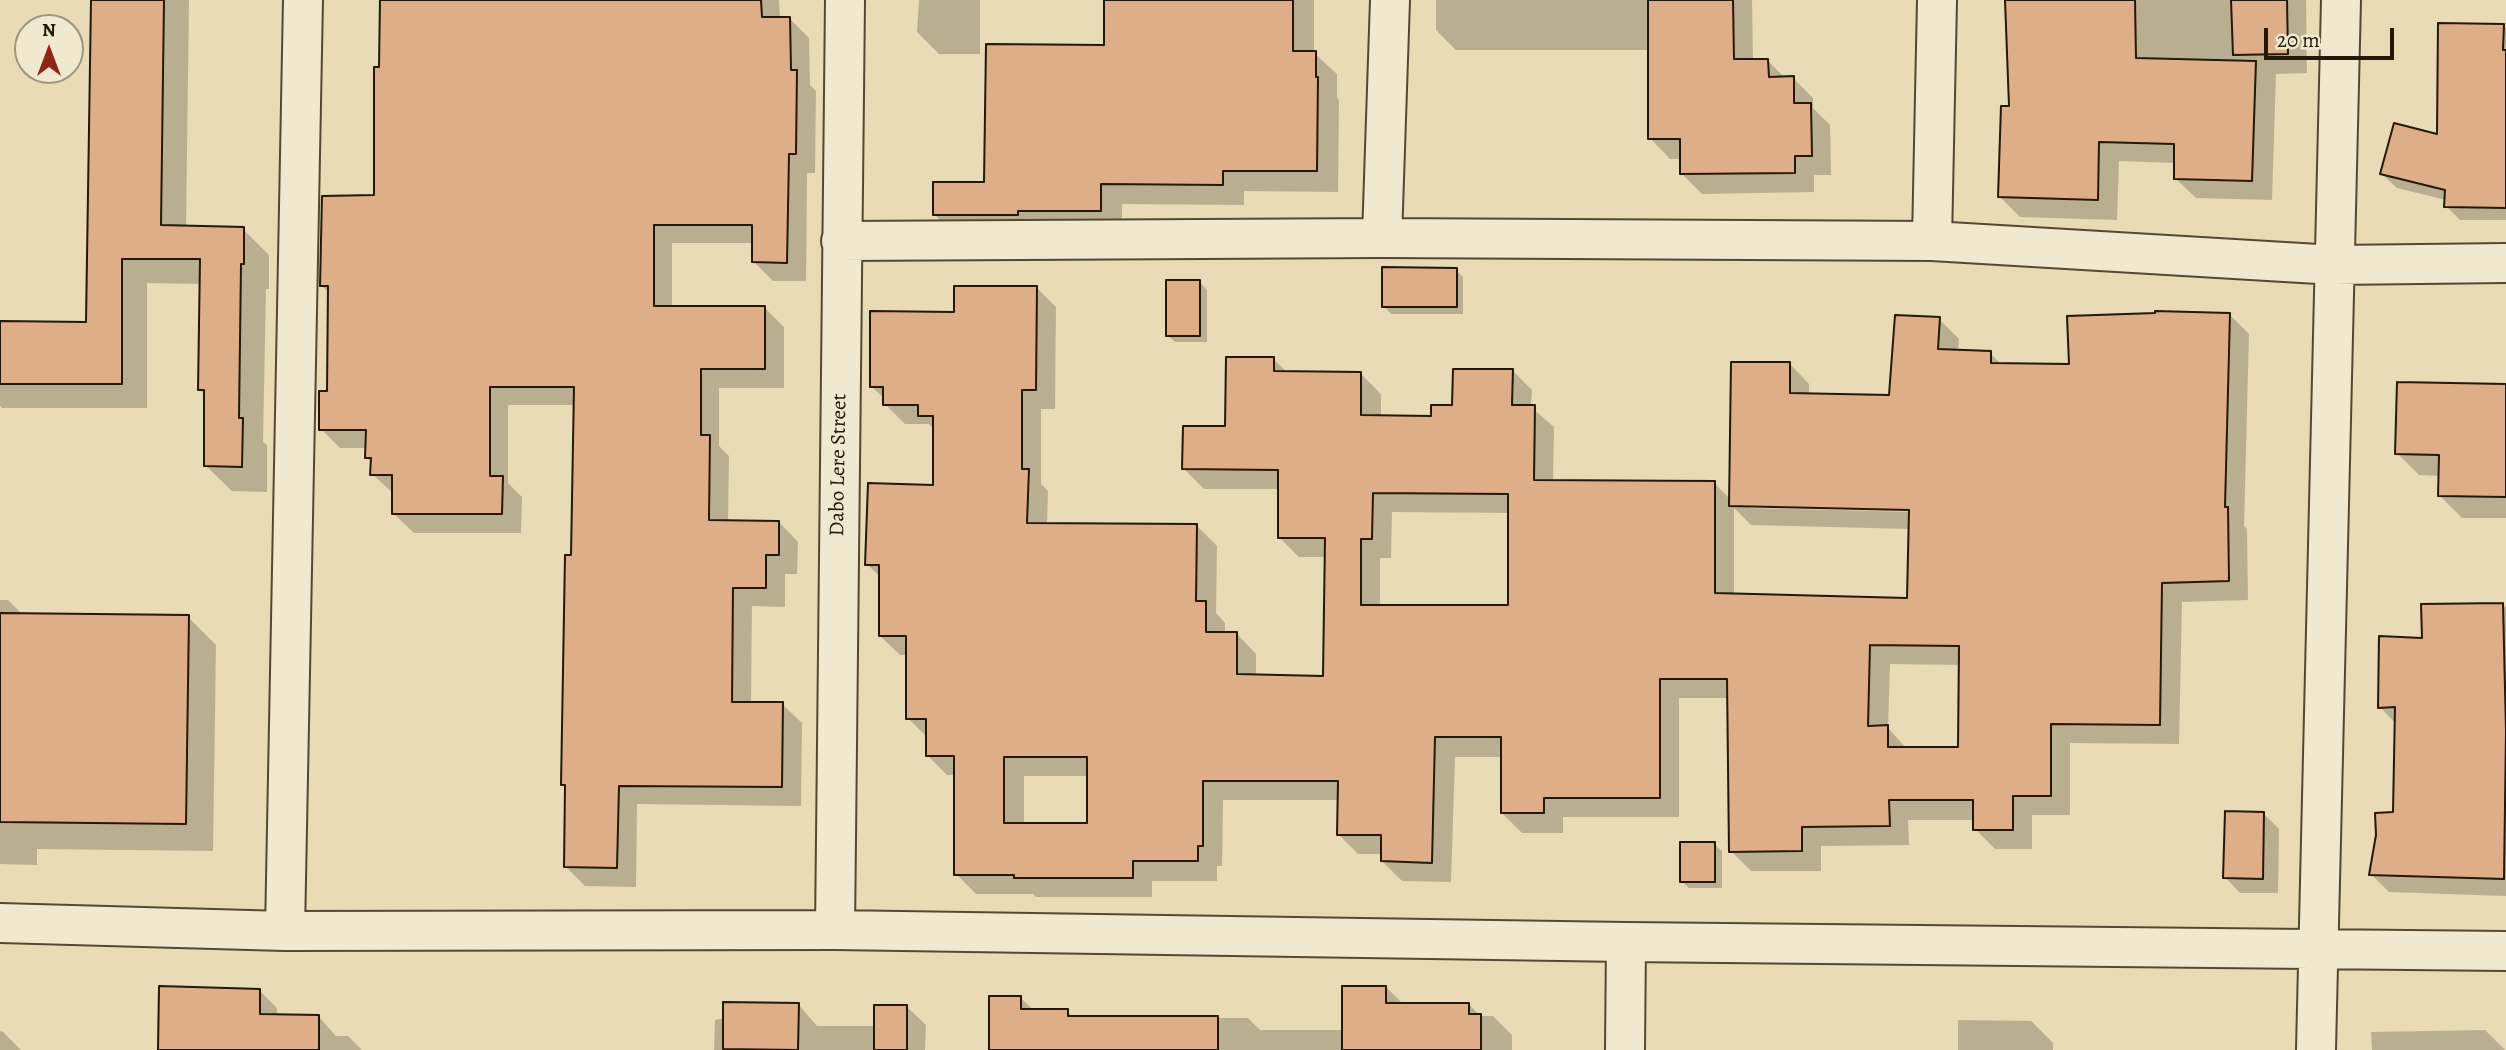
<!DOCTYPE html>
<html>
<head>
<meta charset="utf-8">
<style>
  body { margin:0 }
  #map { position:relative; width:2506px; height:1050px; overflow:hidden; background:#e8dbb5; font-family:Alegreya,serif }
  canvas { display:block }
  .north { position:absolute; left:14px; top:14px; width:70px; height:70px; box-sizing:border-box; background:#f0e8cf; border:2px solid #9e947f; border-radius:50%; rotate:0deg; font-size:19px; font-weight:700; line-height:28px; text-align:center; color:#241706 }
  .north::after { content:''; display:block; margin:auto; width:24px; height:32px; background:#8f2418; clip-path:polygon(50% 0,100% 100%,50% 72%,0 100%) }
  .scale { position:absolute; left:2264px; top:28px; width:130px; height:32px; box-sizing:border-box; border:4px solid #241706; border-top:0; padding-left:9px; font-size:21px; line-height:24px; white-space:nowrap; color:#241706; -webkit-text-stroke:5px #f0e8cf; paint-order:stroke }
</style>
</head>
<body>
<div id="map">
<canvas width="2506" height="1050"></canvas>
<div class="north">N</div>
<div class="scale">20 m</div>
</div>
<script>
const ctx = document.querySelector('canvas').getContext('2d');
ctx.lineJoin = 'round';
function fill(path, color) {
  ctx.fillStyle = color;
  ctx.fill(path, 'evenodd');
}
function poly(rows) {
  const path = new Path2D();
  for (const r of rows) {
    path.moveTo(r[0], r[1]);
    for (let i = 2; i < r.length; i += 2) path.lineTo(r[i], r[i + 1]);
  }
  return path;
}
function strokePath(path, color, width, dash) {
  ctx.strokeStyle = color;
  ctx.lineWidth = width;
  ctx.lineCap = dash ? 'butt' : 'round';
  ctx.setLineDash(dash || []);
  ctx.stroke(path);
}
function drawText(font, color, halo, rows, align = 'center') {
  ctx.font = font + ' Alegreya,serif';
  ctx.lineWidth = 7;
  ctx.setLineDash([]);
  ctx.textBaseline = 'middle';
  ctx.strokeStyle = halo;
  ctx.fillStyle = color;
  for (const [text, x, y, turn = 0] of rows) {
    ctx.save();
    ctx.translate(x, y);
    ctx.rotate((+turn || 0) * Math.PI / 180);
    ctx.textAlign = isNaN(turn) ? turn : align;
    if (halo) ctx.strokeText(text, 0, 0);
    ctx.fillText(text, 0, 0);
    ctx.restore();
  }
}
const shadow = poly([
  [93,0,189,0,186,227,243,229,269,255,269,289,266,289,263,442,267,445,267,492,232,491,206,466,206,396,200,390,201,284,147,283,147,408,2,408,0,406,0,323,88,324],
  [381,0,779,0,780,18,789,18,809,38,810,85,816,91,815,173,807,173,806,281,773,281,753,261,753,243,672,243,672,307,764,307,784,327,784,388,719,388,719,446,729,456,728,522,779,522,798,542,797,574,785,574,785,607,752,606,751,704,782,704,802,723,801,806,637,804,636,887,585,886,565,866,567,787,563,784,573,557,575,405,508,405,508,483,522,497,521,533,414,533,394,514,394,494,372,474,373,464,367,458,367,448,340,448,321,429,329,393,330,294,322,286,376,197],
  [919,0,980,0,980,54,939,54,917,32],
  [1106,0,1314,0,1314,53,1337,74,1337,98,1339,100,1338,192,1244,191,1244,205,1122,204,1122,231,956,236,934,214,985,184,1106,47],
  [1436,0,1752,0,1753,61,1768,61,1785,78,1793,78,1813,98,1813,108,1830,125,1831,175,1814,175,1814,192,1702,194,1682,174,1682,159,1670,159,1650,138,1650,50,1456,50,1436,30],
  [2007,0,2306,0,2307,73,2276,74,2272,200,2196,198,2175,178,2176,163,2119,161,2117,220,2020,217,2000,197,2011,108],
  [2503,25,2506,28,2506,220,2460,220,2446,206,2446,200,2397,188,2382,174,2439,137],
  [1456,270,1463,277,1463,314,1391,314,1384,306],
  [1200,282,1207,290,1207,342,1175,342,1167,335],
  [1036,287,1056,307,1055,409,1041,409,1041,484,1048,491,1047,525,1197,526,1217,546,1216,613,1225,623,1225,634,1237,634,1256,654,1256,676,1325,678,1326,557,1299,557,1279,537,1279,489,1204,489,1184,469,1227,428,1273,359,1288,373,1361,374,1381,394,1381,417,1433,418,1512,370,1532,390,1531,407,1554,427,1553,482,1714,483,1731,500,1790,364,1809,384,1809,395,1891,397,1939,319,1959,339,1958,352,1990,353,2002,365,2070,366,2229,314,2249,334,2244,526,2247,529,2248,600,2182,602,2179,744,2070,743,2070,815,2032,815,2032,849,1995,849,1975,829,1975,820,1908,820,1909,845,1821,846,1821,871,1751,871,1731,851,1729,698,1679,698,1679,817,1563,817,1563,833,1522,833,1502,813,1502,757,1455,757,1451,882,1402,881,1382,861,1383,854,1358,854,1338,834,1339,800,1223,800,1222,866,1217,866,1217,881,1152,881,1152,897,1036,897,1033,894,976,894,956,874,956,775,947,775,927,755,928,738,908,718,908,655,900,655,880,636,880,577,867,564,935,487,935,430,929,424,905,424,885,404,885,399,872,387,956,314],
  [1749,504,1918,509,1918,512,1749,508],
  [1734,508,1751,525,1910,529,1909,600,1734,596],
  [1392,512,1509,513,1509,607,1380,607,1380,558,1391,558],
  [1890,664,1961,665,1960,749,1907,749,1888,728],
  [1024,776,1089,776,1088,825,1024,825],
  [2506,385,2506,518,2462,518,2440,496,2441,476,2419,475,2397,453],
  [0,600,8,600,23,615,188,617,216,645,213,851,37,849,37,865,0,864],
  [2502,604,2506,608,2506,896,2389,892,2371,874,2394,814,2396,724,2380,707,2424,640],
  [2264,814,2279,829,2278,893,2240,893,2225,877],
  [1714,844,1722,851,1722,888,1689,888,1681,881],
  [1386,987,1403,1004,1469,1004,1480,1016,1493,1016,1512,1035,1512,1050,991,1050,1021,998,1034,1011,1067,1011,1074,1018,1248,1018,1260,1030,1344,1030],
  [259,990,277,1008,277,1016,319,1017,336,1036,348,1036,362,1050,160,1050],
  [798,1004,817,1026,876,1026,907,1007,926,1025,925,1050,714,1050,715,1020],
  [1958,1020,2031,1021,2053,1043,2053,1050,1958,1050],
  [2485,1030,2505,1050,2372,1050,2371,1032],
  [0,1031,3,1032,21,1050,0,1050]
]);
const building = poly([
  [91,0,164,0,161,225,244,227,244,264,241,264,239,418,243,418,242,467,204,466,204,390,198,390,200,259,122,259,122,384,0,384,0,321,86,322,91,0],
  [380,0,761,0,762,17,790,17,791,70,797,70,796,154,789,154,787,263,752,262,752,225,654,225,654,306,765,306,765,369,701,369,701,435,710,435,709,520,779,521,779,555,766,555,766,588,733,588,732,702,783,702,782,787,619,786,617,868,564,867,565,785,561,785,565,555,571,555,574,387,490,387,490,476,503,476,502,514,392,514,392,475,370,475,371,458,365,458,366,430,319,430,319,391,327,391,328,286,320,286,322,196,374,195,374,67,379,67,380,0],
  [1104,0,1293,0,1293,51,1316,51,1316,77,1318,77,1317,171,1223,171,1223,185,1101,184,1101,211,1018,211,1018,215,933,215,933,182,984,182,986,44,1104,45,1104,0],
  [1648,0,1733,0,1734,59,1768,59,1769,77,1794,76,1794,103,1811,103,1812,156,1795,156,1795,173,1680,174,1680,139,1648,139,1648,0],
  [2005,0,2135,0,2136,58,2256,61,2252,181,2174,179,2174,144,2099,142,2098,200,1998,197,2001,106,2009,106,2005,0],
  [2231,0,2287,0,2288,54,2233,55,2231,0],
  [2438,23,2504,24,2503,50,2506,50,2506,208,2444,207,2445,190,2380,174,2394,123,2437,134,2438,23],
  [1382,267,1457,268,1457,307,1382,307,1382,267],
  [1166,280,1200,280,1200,336,1166,336,1166,280],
  [954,286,1037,286,1036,390,1022,390,1022,469,1029,469,1027,523,1197,524,1196,601,1206,601,1206,632,1237,632,1237,674,1323,676,1325,538,1278,538,1278,470,1182,469,1183,426,1225,426,1226,357,1274,357,1274,371,1361,372,1361,415,1431,416,1431,405,1452,405,1453,369,1513,369,1512,405,1535,405,1534,480,1715,481,1715,593,1907,598,1909,510,1729,506,1731,362,1790,362,1790,393,1889,395,1895,315,1940,317,1938,349,1991,351,1991,363,2069,364,2067,316,2155,313,2155,311,2230,313,2225,507,2228,507,2229,581,2162,583,2160,725,2051,724,2051,796,2013,796,2013,830,1973,830,1973,800,1889,800,1890,826,1802,827,1802,851,1729,852,1727,679,1660,679,1660,798,1544,798,1544,813,1501,813,1501,737,1435,737,1432,863,1381,861,1381,835,1337,835,1338,781,1203,781,1203,846,1198,846,1198,861,1133,861,1133,878,1014,878,1014,875,954,875,954,756,926,756,926,719,906,719,906,636,879,636,879,565,865,565,868,483,933,485,933,416,918,416,918,405,883,405,883,387,870,387,870,311,954,312,954,286],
  [1373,493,1508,494,1508,605,1361,605,1361,539,1372,539,1373,493],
  [1870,645,1959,646,1958,747,1888,747,1888,725,1868,726,1870,645],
  [1004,757,1087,757,1087,823,1004,823,1004,757],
  [2397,382,2506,384,2506,497,2438,496,2439,455,2395,454,2397,382],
  [2503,603,2506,731,2504,879,2369,875,2376,835,2375,813,2393,812,2395,707,2378,708,2379,636,2422,638,2421,604,2503,603],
  [0,613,189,615,186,824,0,822,0,613],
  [2225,811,2264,812,2263,879,2223,878,2225,811],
  [1680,842,1715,842,1715,882,1680,882,1680,842],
  [159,986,260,989,260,1014,319,1015,319,1050,158,1050,159,986],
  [1342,986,1386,986,1386,1003,1469,1003,1469,1014,1481,1014,1481,1050,1342,1050,1342,986],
  [989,996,1021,996,1021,1009,1068,1009,1068,1016,1218,1016,1218,1050,989,1050,989,996],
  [723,1002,799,1003,798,1050,723,1049,723,1002],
  [874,1005,907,1005,907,1050,874,1050,874,1005]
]);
const minor = poly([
  [1382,238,1390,0],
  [841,241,1382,238,1932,241,2335,265,2506,263],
  [1932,241,1937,0],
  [0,923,285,931,835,930,1626,942,2506,951],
  [835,930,845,0],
  [285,931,303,0],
  [1625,1050,1626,942],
  [2316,1050,2341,0]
]);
const streetNames = [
  ["Dabo Lere Street",839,465,-89]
];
fill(shadow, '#0003');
fill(building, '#deae88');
strokePath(building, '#241706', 2);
strokePath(minor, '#554832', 42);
strokePath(minor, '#f0e8cf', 38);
drawText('21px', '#241706', '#f0e8cf', streetNames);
</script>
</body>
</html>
